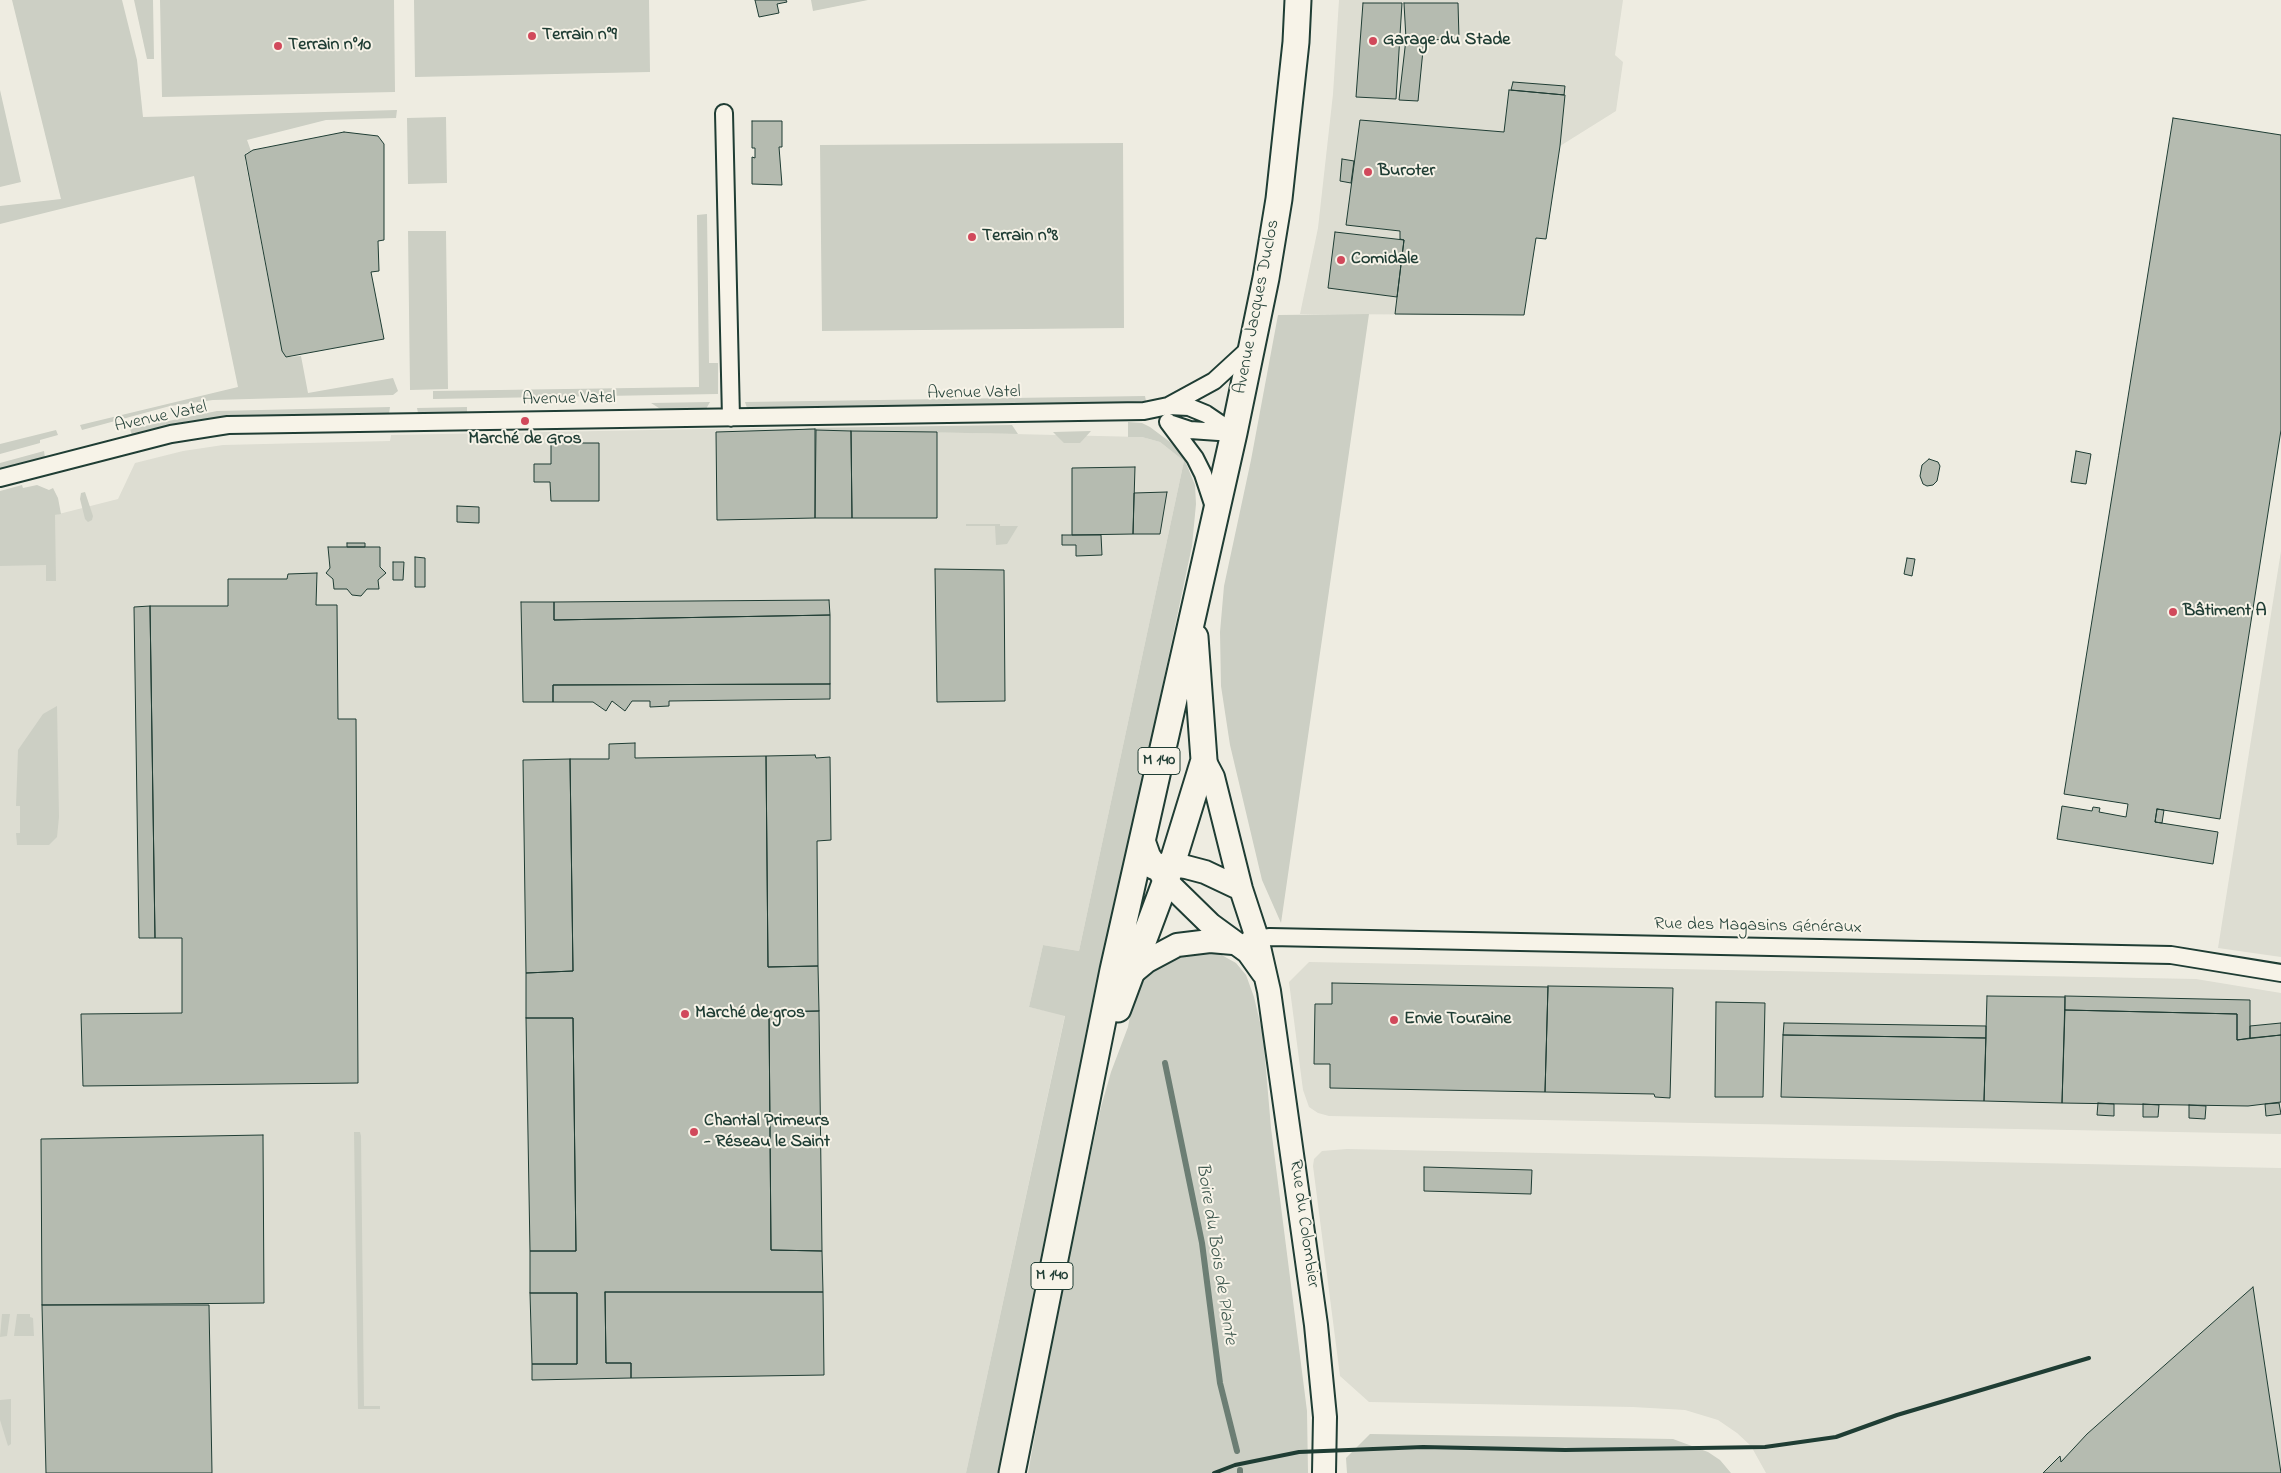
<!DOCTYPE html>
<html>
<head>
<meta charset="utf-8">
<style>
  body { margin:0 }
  canvas { display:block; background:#eeece1 }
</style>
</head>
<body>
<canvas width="2281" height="1473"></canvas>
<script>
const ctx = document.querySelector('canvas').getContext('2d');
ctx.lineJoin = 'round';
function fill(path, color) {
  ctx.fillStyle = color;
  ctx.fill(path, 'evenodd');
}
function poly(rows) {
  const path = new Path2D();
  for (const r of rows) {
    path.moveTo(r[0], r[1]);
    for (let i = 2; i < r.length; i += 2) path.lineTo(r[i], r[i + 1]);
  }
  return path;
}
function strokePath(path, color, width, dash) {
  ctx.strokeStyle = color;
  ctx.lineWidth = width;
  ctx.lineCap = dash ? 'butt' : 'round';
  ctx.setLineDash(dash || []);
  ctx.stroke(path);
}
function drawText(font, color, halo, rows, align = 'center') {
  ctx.font = font + ' "Indie Flower",sans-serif';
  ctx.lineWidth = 4;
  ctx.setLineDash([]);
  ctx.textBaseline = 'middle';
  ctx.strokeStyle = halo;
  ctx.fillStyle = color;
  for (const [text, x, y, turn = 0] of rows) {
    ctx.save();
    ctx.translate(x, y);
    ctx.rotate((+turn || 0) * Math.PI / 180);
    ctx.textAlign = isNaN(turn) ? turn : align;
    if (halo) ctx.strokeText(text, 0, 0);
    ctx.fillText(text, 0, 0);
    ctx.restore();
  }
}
const built = poly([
  [1339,0,1623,0,1615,55,1623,62,1616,111,1560,146,1546,239,1536,238,1524,315,1300,314,1318,228,1333,94],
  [756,428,1142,437,1160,442,1184,461,1079,951,1043,945,1029,1007,1065,1015,966,1473,0,1473,0,498,55,515,118,499,135,463,183,451,223,445,390,441,391,435],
  [2281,551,2281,957,2218,948],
  [1309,962,2196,979,2281,993,2281,1134,1329,1116,1318,1113,1309,1107,1303,1090,1289,982],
  [1347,1149,2281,1168,2281,1473,1766,1473,1751,1446,1737,1433,1718,1420,1685,1410,1633,1407,1369,1402,1340,1376,1313,1166,1314,1159,1322,1151]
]);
const green = poly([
  [12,0,122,0,137,60,143,117,397,110,396,118,326,120,247,140,251,151,246,153,245,160,282,351,286,357,301,356,308,393,393,378,398,391,393,395,213,400,170,406,82,430,80,425,238,387,194,176,0,224,0,206,61,199],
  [134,0,153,0,154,59,147,59],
  [160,0,394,0,395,92,162,97],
  [414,0,649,0,650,72,415,77],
  [811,0,868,0,813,11],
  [0,90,21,182,0,187],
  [446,117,447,183,408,184,407,118],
  [1123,143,1124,328,822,331,820,145],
  [707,214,709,363,718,363,718,394,433,399,433,391,699,387,697,215],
  [446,231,448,389,410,390,408,231],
  [1369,314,1281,923,1262,880,1230,745,1221,686,1220,632,1224,586,1251,460,1278,315],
  [1145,396,1146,401,1132,402,747,408,745,402],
  [710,402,706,409,662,410,651,403],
  [390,407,389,414,234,416,188,421,132,435,130,429,217,411],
  [467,407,467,412,418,413,417,408],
  [1128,422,1142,423,1150,427,1170,442,1183,456,1195,485,1196,504,1192,546,1098,988,1001,1473,966,1473,1065,1016,1029,1007,1043,945,1079,951,1184,461,1160,442,1142,437,1128,437],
  [1012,425,1018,434,816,430,803,428],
  [56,430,58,435,40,440,40,443,0,454,0,444],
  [1091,431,1080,443,1064,443,1053,432],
  [44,451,45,458,0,469,0,463],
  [22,485,23,488,37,485,49,490,53,488,58,498,61,514,55,515,56,581,46,581,46,565,0,566,0,491],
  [85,492,93,516,92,520,88,522,85,519,80,499,81,493],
  [966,524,1000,524,1000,526,1018,526,1007,544,996,545,995,526,966,526],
  [57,706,59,817,57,837,49,845,17,845,16,833,20,833,20,806,16,806,18,750,43,714],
  [1198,951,1218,953,1236,963,1246,975,1254,997,1263,1035,1271,1128,1307,1411,1308,1473,1028,1473,1060,1298,1101,1107,1111,1072,1128,1027,1132,1005,1137,990,1152,968,1166,959],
  [354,1132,360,1132,361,1136,364,1406,380,1406,380,1409,358,1409],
  [2,1314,10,1314,7,1336,0,1337],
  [17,1314,30,1314,30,1317,33,1318,34,1336,14,1336],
  [11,1399,11,1444,8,1446,0,1420,0,1400],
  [1370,1434,1673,1439,1708,1452,1720,1460,1731,1473,1347,1473,1346,1458]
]);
const stream = poly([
  [1165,1063,1202,1243,1220,1383,1237,1451],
  [1240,1473,1240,1470]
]);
const building = poly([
  [755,0,786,0,787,2,777,4,779,13,759,17,755,0],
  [1363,3,1402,3,1396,99,1356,97,1363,3],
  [1404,3,1458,3,1459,39,1424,40,1418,101,1399,100,1406,39,1404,3],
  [1513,82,1565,86,1564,95,1511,90,1513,82],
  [1509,90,1565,95,1560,146,1546,239,1536,238,1524,315,1395,314,1404,240,1400,239,1400,231,1346,225,1360,120,1504,132,1509,90],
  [2173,118,2281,135,2281,430,2220,819,2157,809,2155,822,2218,832,2213,864,2057,839,2062,806,2092,811,2093,807,2100,808,2099,812,2126,817,2128,804,2064,794,2173,118],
  [752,121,782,121,782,147,779,147,782,185,752,184,752,157,755,158,755,148,752,148,752,121],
  [344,132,378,136,384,144,384,240,378,241,379,271,371,272,384,339,286,357,282,351,245,155,253,150,344,132],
  [1342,159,1354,161,1351,183,1340,181,1342,159],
  [1335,232,1404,240,1397,297,1328,288,1335,232],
  [815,429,815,518,717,520,716,432,815,429],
  [816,430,851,431,852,518,815,518,816,430],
  [851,431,937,432,937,518,852,518,851,431],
  [551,443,599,443,599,501,551,501,550,482,534,482,534,464,551,464,551,443],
  [2076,451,2091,454,2086,484,2071,482,2076,451],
  [1929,459,1938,462,1940,466,1937,481,1933,485,1927,486,1923,484,1920,476,1922,465,1929,459],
  [1135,467,1133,534,1072,535,1072,468,1135,467],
  [1167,492,1160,534,1133,534,1134,493,1167,492],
  [457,506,479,507,479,523,457,522,457,506],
  [1062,535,1101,535,1102,555,1076,556,1076,545,1062,545,1062,535],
  [347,543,365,543,365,547,347,547,347,543],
  [328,547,380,547,380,567,386,573,378,580,379,589,367,589,361,596,352,595,347,589,334,589,333,579,326,573,330,568,328,547],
  [415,557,425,558,425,587,415,587,415,557],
  [1907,558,1915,559,1912,576,1904,574,1907,558],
  [393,562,404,562,403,580,393,580,393,562],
  [935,569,1004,570,1005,701,937,702,935,569],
  [317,573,316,605,337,605,338,719,356,719,358,1083,83,1086,81,1014,182,1013,182,938,155,938,150,606,228,606,228,579,287,579,288,574,317,573],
  [829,600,830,615,554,620,554,602,829,600],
  [521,602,554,602,554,620,830,615,830,684,553,685,553,702,523,702,521,602],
  [150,606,155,938,139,938,134,607,150,606],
  [830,684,830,699,669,701,669,706,650,707,650,701,632,701,625,711,612,701,606,711,593,702,553,702,553,685,830,684],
  [635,743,635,758,766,756,768,967,818,966,819,1011,769,1012,771,1250,822,1251,823,1292,605,1292,606,1363,631,1363,631,1378,532,1380,532,1364,577,1364,577,1293,530,1293,530,1251,576,1251,573,1018,526,1018,526,973,573,971,570,759,609,759,609,744,635,743],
  [815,755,816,758,830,757,831,840,817,841,818,966,768,967,766,756,815,755],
  [570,759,573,971,526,973,523,760,570,759],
  [2157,809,2164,810,2162,823,2155,822,2157,809],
  [1332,983,1548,987,1545,1092,1330,1088,1330,1064,1314,1064,1315,1004,1332,1004,1332,983],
  [1548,986,1673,988,1670,1098,1655,1097,1654,1094,1545,1092,1548,986],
  [1987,996,2065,997,2062,1103,1984,1101,1987,996],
  [2065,996,2250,1000,2250,1038,2237,1040,2237,1014,2065,1010,2065,996],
  [1716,1002,1765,1003,1763,1097,1715,1097,1716,1002],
  [2065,1010,2237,1014,2237,1040,2281,1035,2281,1102,2248,1106,2062,1103,2065,1010],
  [819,1011,822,1251,771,1250,769,1012,819,1011],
  [526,1018,573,1018,576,1251,530,1251,526,1018],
  [1784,1023,1986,1026,1986,1038,1783,1035,1784,1023],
  [2281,1023,2281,1035,2250,1038,2250,1026,2281,1023],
  [1783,1035,1986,1038,1984,1101,1781,1097,1783,1035],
  [2098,1103,2114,1104,2114,1116,2097,1115,2098,1103],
  [2279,1103,2281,1114,2266,1116,2265,1104,2279,1103],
  [2143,1104,2159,1105,2158,1117,2143,1117,2143,1104],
  [2189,1105,2206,1106,2205,1119,2189,1118,2189,1105],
  [263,1135,264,1303,42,1305,41,1139,263,1135],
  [1424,1167,1532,1170,1531,1194,1424,1191,1424,1167],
  [2253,1287,2281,1473,2043,1473,2060,1456,2061,1462,2087,1434,2253,1287],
  [605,1292,823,1292,824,1375,631,1378,631,1363,606,1363,605,1292],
  [530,1293,577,1293,577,1364,532,1364,530,1293],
  [42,1305,209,1305,212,1473,46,1473,42,1305]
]);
const minor = poly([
  [724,113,731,418],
  [1170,405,1214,381,1251,347],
  [1168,422,1195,458,1203,474,1215,510],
  [1169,423,1190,430,1233,433],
  [0,478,171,434,228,425,1144,411,1168,406,1189,407,1206,414,1234,433],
  [1248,940,1270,937,2171,955,2281,973]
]);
const secondary = poly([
  [1204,760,1213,777,1241,889,1257,938,1269,991,1316,1325,1325,1417,1324,1473],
  [1143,839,1149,856,1166,881,1211,925,1248,952,1263,973],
  [1154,868,1166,864,1186,867,1205,872,1241,889],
  [1130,975,1147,961,1177,945,1210,941,1233,943]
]);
const primary = poly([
  [1118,1009,1172,864,1204,760,1195,637],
  [1012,1473,1113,970,1234,433,1266,278,1279,199,1296,42,1298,0]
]);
const rail = poly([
  [1214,1473,1235,1465,1299,1452,1423,1447,1565,1450,1765,1447,1836,1437,1897,1415,2089,1358]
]);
const markers = [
  [532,36,5,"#d1495b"],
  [1373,41,5,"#d1495b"],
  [278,46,5,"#d1495b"],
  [1368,172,5,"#d1495b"],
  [972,237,5,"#d1495b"],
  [1341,260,5,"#d1495b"],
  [525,421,5,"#d1495b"],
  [2173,612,5,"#d1495b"],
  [685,1014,5,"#d1495b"],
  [1394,1020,5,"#d1495b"],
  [694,1132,5,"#d1495b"]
];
const shields = [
  [1159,761,42],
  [1052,1276,42]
];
const shieldNames = [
  ["M 140",1159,761],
  ["M 140",1052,1276]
];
const poiNames = [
  ["Terrain n°9",542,36],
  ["Garage du Stade",1383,41],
  ["Terrain n°10",288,46],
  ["Buroter",1378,172],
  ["Terrain n°8",982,237],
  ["Comidale",1351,260],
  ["Marché de Gros",525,440,"center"],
  ["Bâtiment A",2183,612],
  ["Marché de gros",695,1014],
  ["Envie Touraine",1404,1020],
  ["Chantal Primeurs",704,1122],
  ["- Réseau le Saint",704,1143]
];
const streetNames = [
  ["Avenue Jacques Duclos",1258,307,-79],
  ["Avenue Vatel",974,394,-1],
  ["Avenue Vatel",569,400,-1],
  ["Avenue Vatel",161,418,-12],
  ["Rue des Magasins Généraux",1758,927,1],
  ["Rue du Colombier",1303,1224,82]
];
const waterNames = [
  ["Boire du Bois de Plante",1215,1254,81]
];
fill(built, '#ddddd2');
fill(green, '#cccfc4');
strokePath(stream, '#6c7e74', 6);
fill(building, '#b5bbb0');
strokePath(building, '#1f3d34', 1);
strokePath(minor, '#1f3d34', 20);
strokePath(secondary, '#1f3d34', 26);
strokePath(primary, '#1f3d34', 29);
strokePath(minor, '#f7f3e8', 16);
strokePath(secondary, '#f7f3e8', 22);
strokePath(primary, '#f7f3e8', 25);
strokePath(rail, '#1f3d34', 4);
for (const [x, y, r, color] of markers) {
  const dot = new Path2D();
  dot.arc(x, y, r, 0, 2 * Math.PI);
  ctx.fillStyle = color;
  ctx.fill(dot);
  strokePath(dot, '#f7f3e8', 2);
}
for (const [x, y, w] of shields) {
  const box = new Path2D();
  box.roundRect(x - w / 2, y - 13.5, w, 27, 4);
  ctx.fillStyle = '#f7f3e8';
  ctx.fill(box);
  strokePath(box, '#1f3d34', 1);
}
drawText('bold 16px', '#1f3d34', null, shieldNames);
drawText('bold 18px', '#1f3d34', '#f7f3e8', poiNames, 'left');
drawText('18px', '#1f3d34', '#f7f3e8', streetNames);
drawText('italic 19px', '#3f584f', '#f7f3e8', waterNames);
</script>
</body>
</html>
